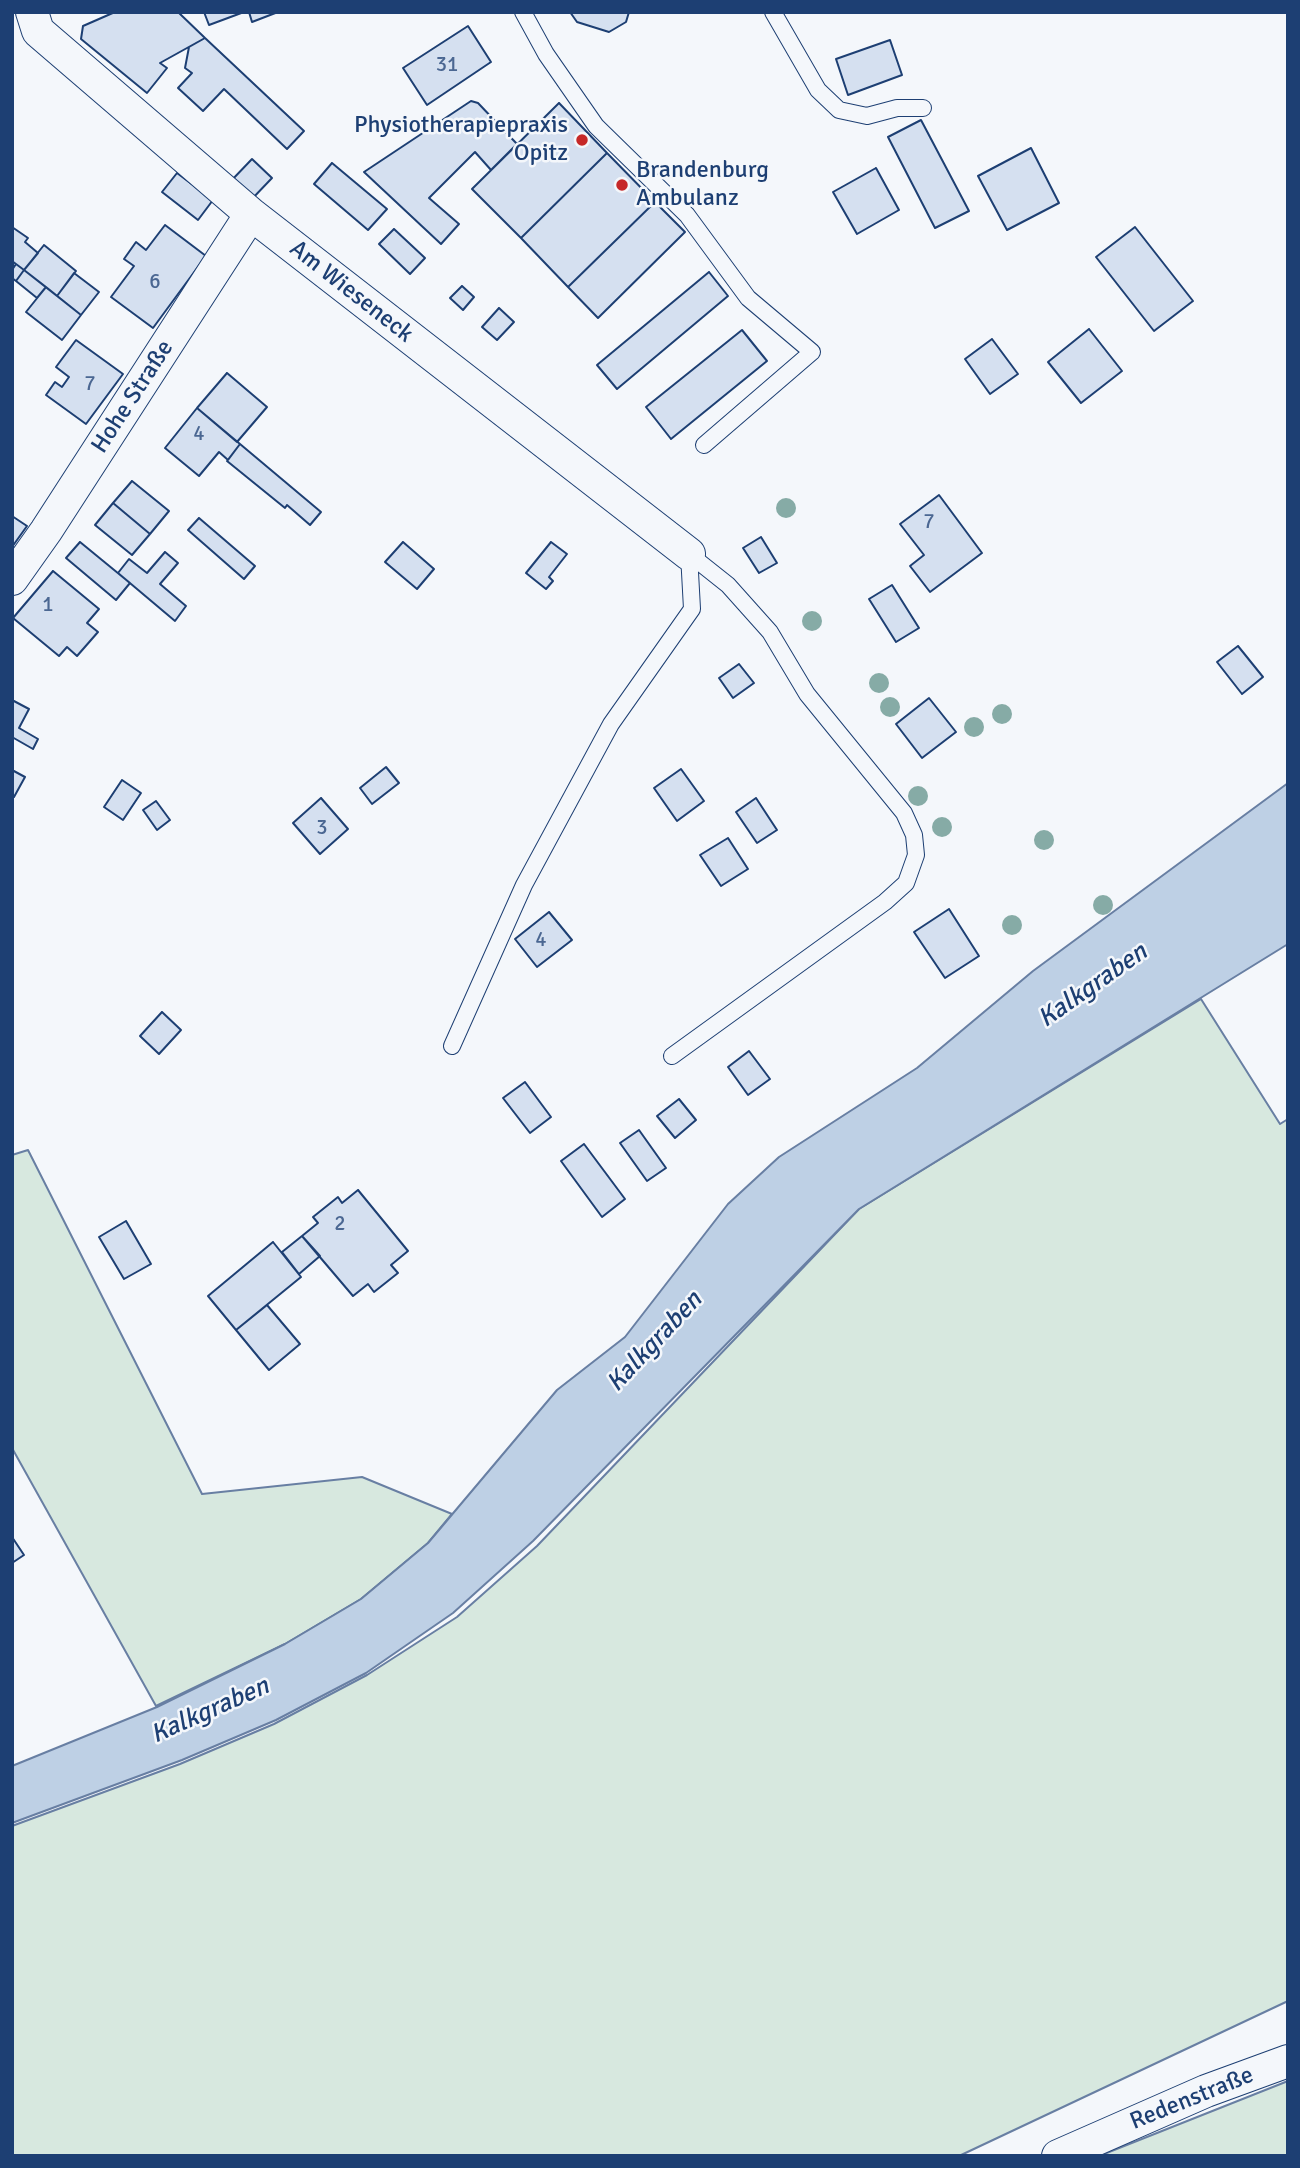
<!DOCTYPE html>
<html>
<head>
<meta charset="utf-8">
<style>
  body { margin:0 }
  #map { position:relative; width:1300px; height:2168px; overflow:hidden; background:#f4f7fb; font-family:Signika,sans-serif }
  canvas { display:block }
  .frame { position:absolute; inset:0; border:14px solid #1d3f73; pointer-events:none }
</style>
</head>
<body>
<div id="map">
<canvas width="1300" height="2168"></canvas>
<div class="frame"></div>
</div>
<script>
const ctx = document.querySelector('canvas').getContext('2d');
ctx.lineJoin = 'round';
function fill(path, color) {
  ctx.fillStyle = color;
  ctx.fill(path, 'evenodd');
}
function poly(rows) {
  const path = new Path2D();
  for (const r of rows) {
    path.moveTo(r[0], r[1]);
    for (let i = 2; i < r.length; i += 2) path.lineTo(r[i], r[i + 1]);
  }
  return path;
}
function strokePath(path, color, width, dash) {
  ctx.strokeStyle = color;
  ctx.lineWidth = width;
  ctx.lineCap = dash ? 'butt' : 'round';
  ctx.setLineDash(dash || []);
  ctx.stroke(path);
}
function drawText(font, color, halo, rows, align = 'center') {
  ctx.font = font + ' Signika,sans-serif';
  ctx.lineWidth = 5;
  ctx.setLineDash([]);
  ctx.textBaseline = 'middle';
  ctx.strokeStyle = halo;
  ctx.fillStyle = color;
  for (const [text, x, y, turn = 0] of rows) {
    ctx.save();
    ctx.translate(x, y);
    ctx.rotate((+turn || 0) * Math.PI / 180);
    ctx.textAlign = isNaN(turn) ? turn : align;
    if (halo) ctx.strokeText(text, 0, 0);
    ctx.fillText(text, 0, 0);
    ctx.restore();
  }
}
const green = poly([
  [1201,999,1280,1124,1288,1119,1288,2001,959,2156,12,2156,12,1826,180,1764,274,1724,367,1675,457,1617,537,1546,859,1209,1201,999],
  [28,1150,202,1494,362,1477,452,1514,428,1543,361,1599,285,1644,156,1706,12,1448,12,1155,28,1150],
  [1288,2081,1288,2156,1099,2156,1288,2081]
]);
const water = poly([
  [1288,783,1288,944,859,1209,533,1541,453,1613,366,1673,276,1720,182,1760,12,1823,12,1766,157,1707,285,1644,361,1599,428,1543,557,1390,625,1337,728,1204,779,1157,917,1068,1033,971,1288,783]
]);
const building = poly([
  [115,12,178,12,205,38,160,63,167,68,147,93,81,39,83,26,115,12],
  [204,12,244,12,209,25,204,12],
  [249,12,278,12,252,22,249,12],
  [570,12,629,12,626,22,609,32,577,22,570,12],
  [468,26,491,62,427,105,403,68,468,26],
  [205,38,304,131,287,149,224,89,203,111,178,88,192,73,185,68,189,47,205,38],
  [890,40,902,75,848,95,836,59,890,40],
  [471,101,478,103,517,144,491,170,475,152,429,198,459,224,441,244,364,172,471,101],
  [559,103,607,153,521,238,472,189,559,103],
  [921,120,969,211,935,228,888,137,921,120],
  [1031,148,1059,203,1007,230,978,176,1031,148],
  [607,153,655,202,568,287,521,238,607,153],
  [252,159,272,178,250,201,230,182,252,159],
  [332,163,387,209,368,230,314,184,332,163],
  [876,168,899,210,857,234,833,192,876,168],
  [177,173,213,200,198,220,162,192,177,173],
  [655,202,685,232,598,318,568,287,655,202],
  [165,225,206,256,153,328,111,297,134,266,124,259,136,242,146,250,165,225],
  [12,227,28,238,25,242,38,253,24,270,12,261,12,227],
  [1135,227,1193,301,1154,331,1096,257,1135,227],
  [394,229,425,258,410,274,379,244,394,229],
  [44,245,76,271,57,296,24,270,44,245],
  [16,264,24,270,16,281,12,278,12,270,16,264],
  [24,270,46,287,37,298,16,281,24,270],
  [709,272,728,296,617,389,597,365,709,272],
  [74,273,99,292,81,315,57,296,74,273],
  [462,286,474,297,463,310,450,298,462,286],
  [46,287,81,315,62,340,26,312,46,287],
  [499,308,514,322,497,340,482,327,499,308],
  [1089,329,1122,371,1081,403,1048,362,1089,329],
  [742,330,767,361,671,439,646,407,742,330],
  [992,339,1018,374,990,394,965,359,992,339],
  [76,340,123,374,86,424,46,395,55,382,62,387,69,377,56,367,76,340],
  [227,373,267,407,237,442,197,408,227,373],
  [197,408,240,444,228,460,219,452,199,476,165,448,197,408],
  [240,444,321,512,310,525,287,505,285,508,227,461,240,444],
  [132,481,169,511,150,534,113,503,132,481],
  [939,495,982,553,930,592,910,566,924,555,900,524,939,495],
  [113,503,150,534,132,555,95,525,113,503],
  [12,516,27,526,12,547,12,516],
  [199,518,255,566,244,579,188,530,199,518],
  [761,537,777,563,759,573,743,548,761,537],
  [80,542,130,583,116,600,66,558,80,542],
  [403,542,434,569,417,589,385,562,403,542],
  [551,542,567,554,549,577,553,581,546,589,526,573,551,542],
  [165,552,178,563,160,584,186,606,175,621,118,573,129,559,147,573,165,552],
  [53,571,99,609,87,623,98,632,77,656,67,647,59,656,13,618,53,571],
  [892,585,919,628,896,642,869,599,892,585],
  [1238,646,1263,677,1242,694,1217,662,1238,646],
  [739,664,754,683,733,698,719,678,739,664],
  [929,698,956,732,922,758,896,724,929,698],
  [12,700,29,709,19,728,38,739,33,749,12,737,12,700],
  [386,767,399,783,372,804,360,788,386,767],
  [681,769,704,801,677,821,654,788,681,769],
  [12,770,25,777,14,797,12,796,12,770],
  [122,780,141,793,123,820,104,807,122,780],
  [321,798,348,829,320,854,293,823,321,798],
  [756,798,777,830,757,843,736,812,756,798],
  [156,801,170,820,157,830,143,810,156,801],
  [728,838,748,869,721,886,700,855,728,838],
  [949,909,979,956,945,978,914,932,949,909],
  [549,912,572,940,537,967,515,939,549,912],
  [162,1012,181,1030,159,1054,140,1036,162,1012],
  [749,1051,770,1079,748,1095,728,1067,749,1051],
  [525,1082,551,1117,530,1133,503,1098,525,1082],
  [679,1099,696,1120,675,1138,657,1116,679,1099],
  [639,1130,666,1168,647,1181,620,1143,639,1130],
  [584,1144,625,1199,602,1217,561,1161,584,1144],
  [358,1190,408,1251,391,1265,398,1273,374,1292,368,1284,353,1296,302,1236,318,1223,313,1217,338,1197,342,1203,358,1190],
  [126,1221,151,1264,124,1279,99,1237,126,1221],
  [302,1236,320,1256,299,1274,282,1252,302,1236],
  [273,1242,301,1277,236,1330,208,1296,273,1242],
  [267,1305,300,1344,269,1370,236,1330,267,1305],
  [12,1537,24,1555,12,1563,12,1537]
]);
const service = poly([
  [523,12,546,54,596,126,687,215,748,298,812,352,704,445],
  [773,12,818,90,839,110,867,116,897,108,923,108],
  [452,1046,524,885,611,724,692,609,689,554],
  [672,1056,885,902,906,883,916,855,914,835,904,813,807,694,770,632,728,585,689,554]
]);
const minor = poly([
  [32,12,38,31,251,214,689,554],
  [12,579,46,531,251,214],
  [1058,2156,1206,2091,1288,2061]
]);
const trees = [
  [786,508],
  [812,621],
  [879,683],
  [890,707],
  [1002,714],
  [974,727],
  [918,796],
  [942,827],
  [1044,840],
  [1103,905],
  [1012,925]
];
const markers = [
  [582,140,7,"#c62828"],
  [622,185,7,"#c62828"]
];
const numberNames = [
  ["31",447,65],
  ["6",155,282],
  ["7",90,384],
  ["4",199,434],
  ["7",929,522],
  ["1",48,605],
  ["3",322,828],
  ["4",541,940],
  ["2",340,1224]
];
const poiNames = [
  ["Physiotherapiepraxis",568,126],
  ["Opitz",568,154],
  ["Brandenburg",636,171,"left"],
  ["Ambulanz",636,199,"left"]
];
const streetNames = [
  ["Am Wieseneck",351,292,38],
  ["Hohe Straße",133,397,-57],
  ["Redenstraße",1192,2099,-22]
];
const waterNames = [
  ["Kalkgraben",1093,986,-35],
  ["Kalkgraben",655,1342,-47],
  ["Kalkgraben",210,1711,-24]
];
fill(green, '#d7e8df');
strokePath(green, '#687fa3', 2);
fill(water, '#bed0e5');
strokePath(water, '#687fa3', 2);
fill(building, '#d5e0f0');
strokePath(building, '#1d3f73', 2);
strokePath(service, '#1d3f73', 18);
strokePath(minor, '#1d3f73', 34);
strokePath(service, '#f4f7fb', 16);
strokePath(minor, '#f4f7fb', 32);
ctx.fillStyle = '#86aba6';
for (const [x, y] of trees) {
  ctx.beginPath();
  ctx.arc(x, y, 10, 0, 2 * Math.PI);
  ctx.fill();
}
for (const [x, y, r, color] of markers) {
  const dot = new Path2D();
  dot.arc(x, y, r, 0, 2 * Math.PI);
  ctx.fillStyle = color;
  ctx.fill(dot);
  strokePath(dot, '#f4f7fb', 2.5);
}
drawText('21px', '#4b6792', null, numberNames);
drawText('24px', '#1d3f73', '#f4f7fb', poiNames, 'right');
drawText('24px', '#1d3f73', '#f4f7fb', streetNames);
drawText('italic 26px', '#1d3f73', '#f4f7fb', waterNames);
</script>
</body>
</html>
